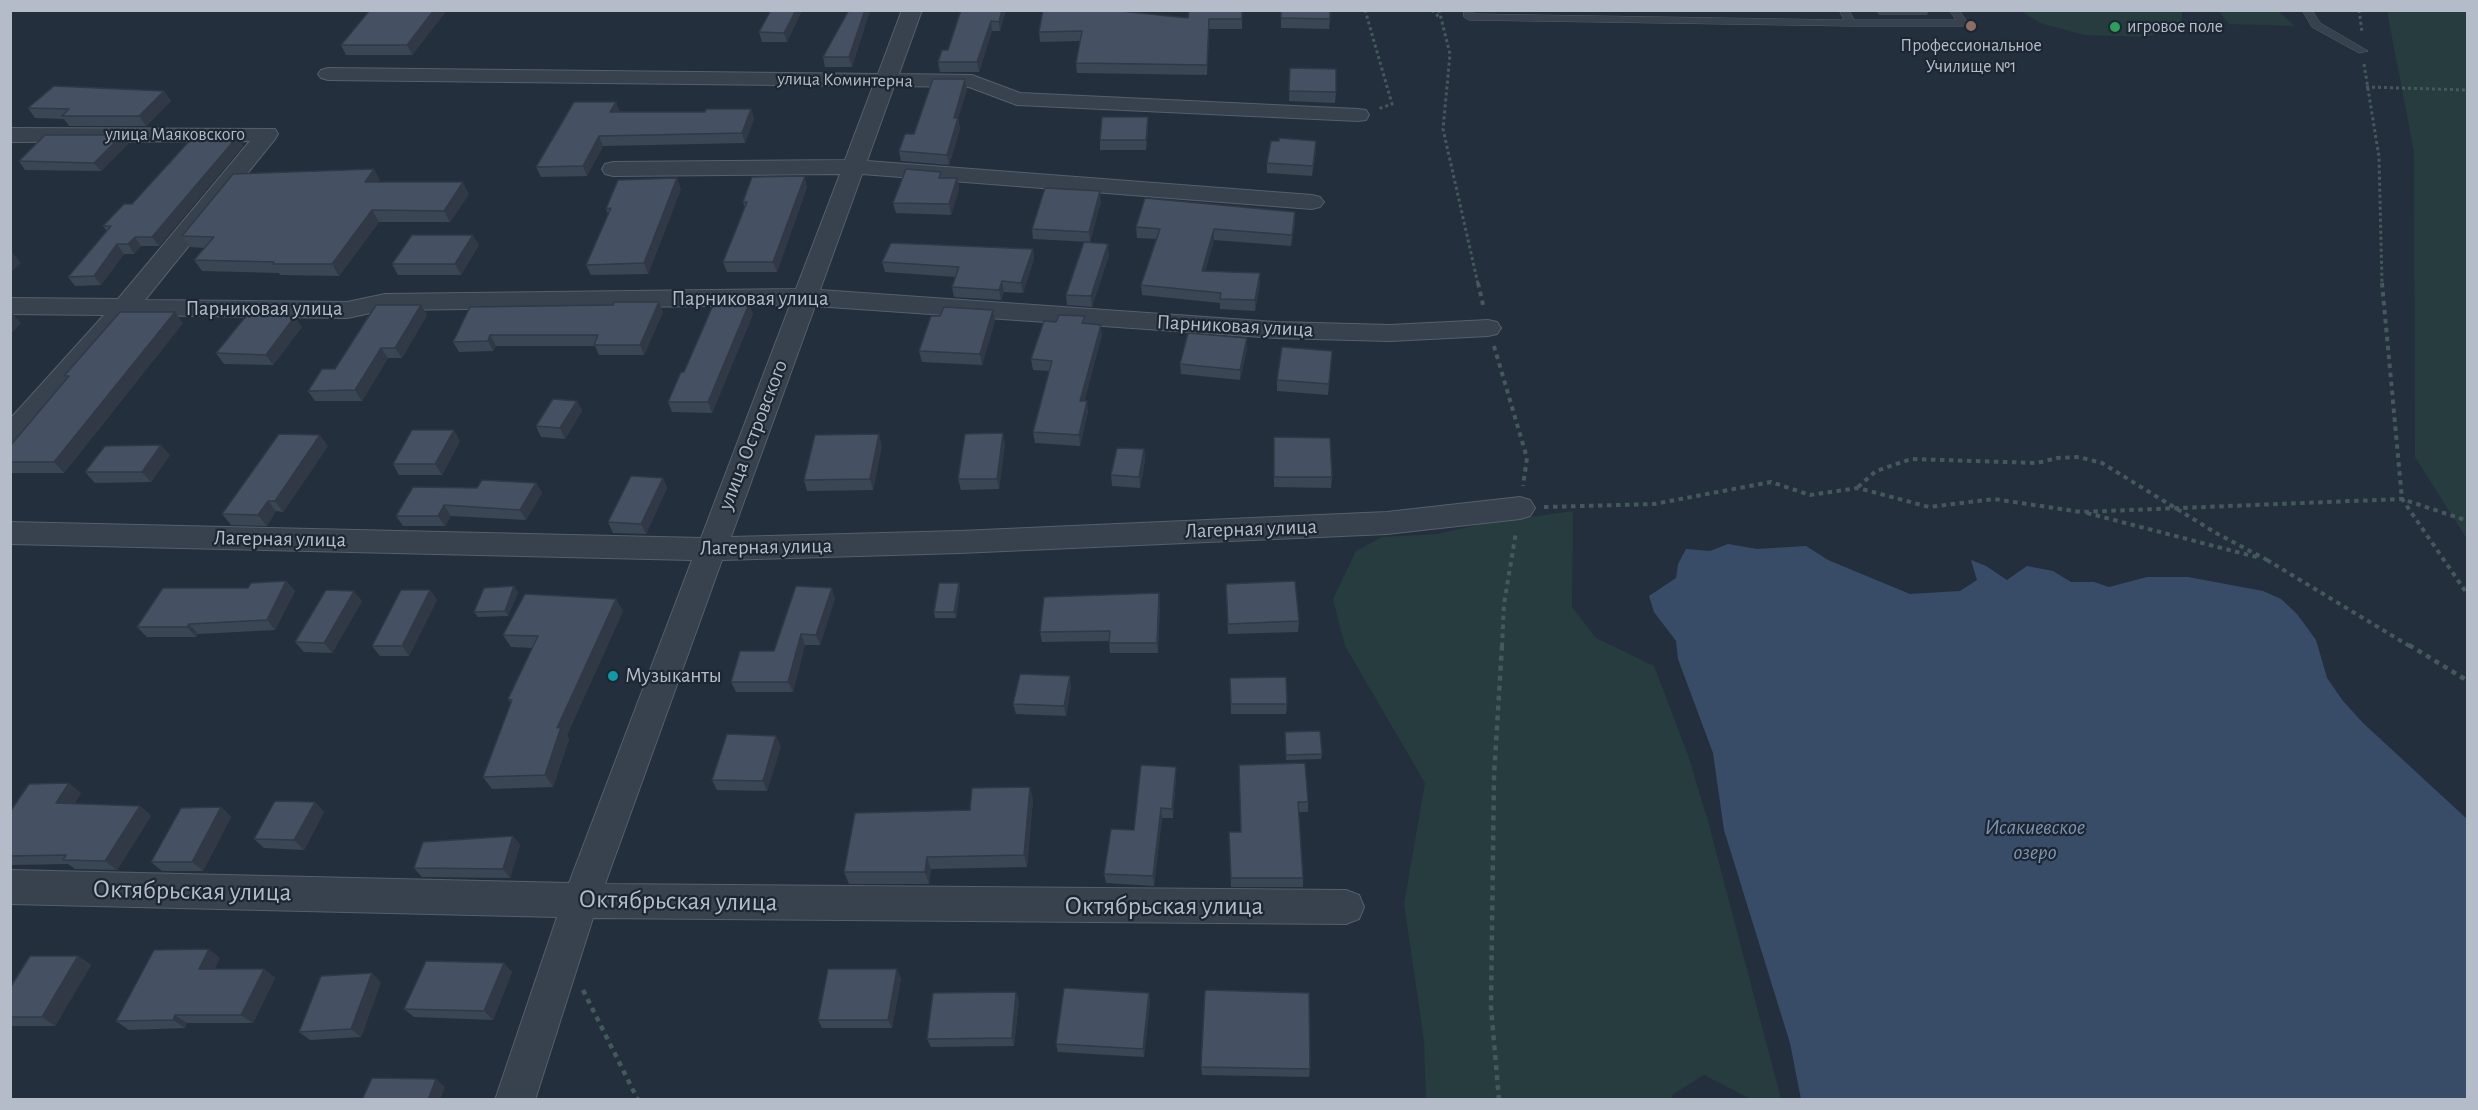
<!DOCTYPE html>
<html>
<head>
<meta charset="utf-8">
<style>
  body { margin:0 }
  #map { position:relative; width:2478px; height:1110px; overflow:hidden; background:#242f3e; font-family:"Alegreya Sans",sans-serif }
  canvas { display:block }
  .frame { position:absolute; inset:0; border:12px solid #b4bcc9; pointer-events:none }
</style>
</head>
<body>
<div id="map">
<canvas width="2478" height="1110"></canvas>
<div class="frame"></div>
</div>
<script>
const ctx = document.querySelector('canvas').getContext('2d');
ctx.lineJoin = 'round';
function fill(path, color) {
  ctx.fillStyle = color;
  ctx.fill(path, 'evenodd');
}
function poly(rows) {
  const path = new Path2D();
  for (const r of rows) {
    path.moveTo(r[0], r[1]);
    for (let i = 2; i < r.length; i += 2) path.lineTo(r[i], r[i + 1]);
  }
  return path;
}
function strokePath(path, color, width, dash) {
  ctx.strokeStyle = color;
  ctx.lineWidth = width;
  ctx.lineCap = dash ? 'butt' : 'round';
  ctx.setLineDash(dash || []);
  ctx.stroke(path);
}
function drawText(font, color, halo, rows, align = 'center') {
  ctx.font = font + ' "Alegreya Sans",sans-serif';
  ctx.lineWidth = 4.5;
  ctx.setLineDash([]);
  ctx.textBaseline = 'middle';
  ctx.strokeStyle = halo;
  ctx.fillStyle = color;
  for (const [text, x, y, turn = 0] of rows) {
    ctx.save();
    ctx.translate(x, y);
    ctx.rotate((+turn || 0) * Math.PI / 180);
    ctx.textAlign = isNaN(turn) ? turn : align;
    if (halo) ctx.strokeText(text, 0, 0);
    ctx.fillText(text, 0, 0);
    ctx.restore();
  }
}
const green = poly([
  [2021,11,2182,11,2182,22,2169,31,2145,37,2084,35,2040,23],
  [2218,11,2278,11,2295,26,2229,24],
  [2387,11,2467,11,2467,539,2415,457,2414,152],
  [1573,511,1572,607,1596,638,1654,666,1688,755,1708,821,1781,1099,1751,1099,1704,1075,1673,1094,1671,1099,1426,1099,1424,1040,1404,904,1425,783,1345,646,1333,599,1356,551,1382,537,1437,534,1482,524]
]);
const water = poly([
  [1728,544,1757,549,1806,546,1828,560,1910,594,1960,591,1977,580,1971,560,1986,566,2007,580,2027,566,2053,571,2071,582,2094,582,2109,587,2147,577,2188,577,2263,591,2281,599,2297,614,2316,640,2327,678,2343,701,2363,723,2467,819,2467,1099,1801,1099,1790,1043,1724,830,1713,753,1678,659,1676,641,1654,612,1649,596,1676,578,1678,564,1686,549,1710,551]
]);
const pathFar2 = poly([
  [1365,10,1392,104,1378,109],
  [1432,10,1439,17],
  [1439,10,1450,54,1443,129,1478,284],
  [2359,10,2362,32],
  [2364,64,2379,157,2382,284],
  [2366,87,2468,90]
]);
const pathFar1 = poly([
  [1478,283,1484,309],
  [2382,283,2402,499,2468,595],
  [1494,346,1527,458,1523,486],
  [1858,487,1876,471,1911,459,2037,463,2057,458,2079,457,2102,463,2216,533,2269,561],
  [1544,507,1654,504,1771,482,1810,495,1858,488,1929,507,1994,499,2081,512,2402,499,2468,521],
  [2087,513,2260,558],
  [2267,560,2411,647],
  [1502,647,1504,604,1516,532]
]);
const path = poly([
  [2409,645,2468,681],
  [583,990,638,1100],
  [1499,1100,1491,1007,1494,776,1502,645]
]);
const lane = poly([
  [1463,10,1473,10,1474,14,1844,20,1839,10,1849,10,1854,20,1956,20,1949,10,1959,10,1968,23,1963,26,1851,26,1469,20,1464,17,1463,10],
  [2302,10,2312,10,2320,23,2368,51,2359,53,2312,27,2302,10]
]);
const street = poly([
  [902,10,922,10,899,74,972,75,1020,93,1358,109,1366,110,1369,115,1366,120,1358,121,1017,105,969,87,894,86,867,161,1312,195,1320,197,1324,202,1320,207,1312,209,862,174,820,290,1276,322,1390,325,1488,320,1497,322,1501,328,1497,334,1488,336,1390,341,1276,338,815,306,731,537,960,531,1387,512,1520,497,1530,500,1535,508,1530,516,1520,519,1387,534,960,553,722,560,605,884,1346,890,1359,895,1364,907,1359,919,1346,924,593,918,535,1100,495,1100,557,917,10,904,10,870,569,883,692,560,10,544,10,522,701,538,790,305,385,310,347,318,132,315,20,444,10,447,10,419,104,315,10,314,10,298,118,299,250,141,10,142,10,128,275,129,278,134,275,139,145,300,347,302,385,294,796,289,840,174,613,176,605,174,602,169,605,164,613,162,845,160,873,86,328,80,321,78,318,74,321,70,328,68,878,74,902,10]
]);
const wall = poly([
  [210,10,245,10,243,12,211,12],
  [370,10,447,10,412,55,346,55,341,45],
  [802,10,787,42,762,42,759,32],
  [849,10,870,10,852,67,825,67,823,57],
  [1006,10,1000,31,992,31,979,72,940,72,938,62,948,50],
  [1242,10,1242,29,1209,29,1207,75,1077,73,1076,63,1080,41,1040,42,1039,32,1188,18],
  [1281,10,1330,19,1329,29,1281,28],
  [1876,10,1929,10,1927,15,1879,15],
  [1290,68,1336,92,1335,103,1289,101],
  [967,89,958,118,960,129,949,165,901,161,899,151,914,134],
  [164,91,171,101,146,126,69,126,64,119,35,118,28,108],
  [616,102,619,112,705,112,751,109,754,119,745,143,603,146,587,176,541,177,536,167],
  [1148,117,1148,127,1146,150,1100,150,1100,140],
  [122,135,128,144,101,171,25,170,19,161],
  [237,137,243,146,159,246,141,246,134,254,124,254,101,285,75,286,68,277,107,231,103,226,132,204],
  [1316,151,1312,176,1267,173,1267,163],
  [941,172,942,178,957,178,959,189,951,215,896,213,893,203],
  [380,180,379,182,469,194,450,222,379,222,339,276,280,275,279,273,202,271,194,260,204,248,190,247,182,236],
  [807,187,777,272,727,272,723,262,745,208,743,202],
  [681,189,648,274,591,275,586,265,608,214,606,209],
  [1101,201,1090,242,1033,239,1032,229],
  [1295,212,1295,222,1291,246,1214,240,1205,271,1260,284,1255,311,1220,309,1220,303,1142,295,1141,285,1156,239,1137,238,1136,227],
  [479,245,461,275,398,275,392,264],
  [1033,249,1034,259,1023,293,1004,292,1001,300,954,297,952,287,956,277,885,272,882,262],
  [1109,255,1092,307,1067,305,1066,295],
  [421,305,427,315,402,358,388,358,362,401,315,401,308,391,335,369],
  [613,305,663,312,644,355,599,355,595,346,496,346,493,351,459,352,453,342],
  [753,314,712,413,672,412,668,402,684,372],
  [1085,316,1085,324,1102,335,1084,401,1088,411,1080,446,1035,443,1033,432,1049,371,1033,370,1031,359,1056,322],
  [995,321,982,365,922,362,919,351],
  [183,323,64,473,10,473,10,446,67,379,64,376],
  [302,327,273,365,224,364,216,353],
  [1247,338,1247,349,1240,380,1181,374,1180,364],
  [1332,351,1328,395,1277,391,1277,380],
  [577,401,582,411,565,439,541,437,536,426],
  [1274,437,1332,477,1331,488,1274,487],
  [460,441,442,475,399,475,393,464],
  [1005,444,999,489,961,490,958,479],
  [882,445,873,490,807,491,804,480],
  [328,446,283,512,276,511,267,526,231,525,222,514],
  [1144,449,1145,460,1140,488,1112,486,1111,475],
  [170,455,151,482,95,483,85,472],
  [663,478,667,488,646,534,613,533,608,522],
  [536,483,542,493,526,520,451,516,445,526,403,526,396,516,477,488],
  [286,581,295,591,275,630,198,634,196,637,147,637,137,627,248,588],
  [1226,584,1299,621,1298,632,1228,634],
  [960,588,956,618,935,618,934,612],
  [430,590,437,600,409,656,380,656,372,646],
  [518,592,508,616,478,617,474,612],
  [1159,593,1160,603,1158,653,1110,653,1109,641,1042,642,1040,632],
  [835,598,820,645,805,645,793,692,736,692,731,682,774,651],
  [616,599,623,611,567,735,569,739,553,787,492,789,483,777,511,703,508,699,533,648,511,647,503,635],
  [362,601,332,653,304,652,295,642],
  [1230,678,1287,704,1286,714,1231,714],
  [1071,686,1066,716,1016,714,1013,704],
  [1285,732,1322,754,1321,759,1286,760],
  [781,746,767,791,717,790,712,780],
  [1176,767,1176,776,1173,818,1162,818,1154,886,1106,883,1104,874],
  [1239,775,1308,802,1308,812,1298,812,1303,878,1303,887,1231,887,1229,832,1241,832],
  [81,793,74,804,140,806,151,816,117,870,75,869,68,864,10,865,10,812],
  [1033,799,1027,867,931,869,929,884,849,884,844,872,970,810],
  [315,802,324,812,304,850,264,848,254,839],
  [221,807,231,817,203,871,162,871,151,862],
  [513,836,520,845,510,878,422,877,414,868],
  [78,956,91,965,55,1026,10,1026,10,988],
  [220,958,214,969,264,969,275,978,253,1023,187,1023,185,1028,129,1030,116,1021],
  [512,972,493,1020,414,1017,404,1009],
  [901,978,892,1028,822,1028,818,1020],
  [381,982,361,1037,310,1040,299,1032],
  [1149,993,1150,1002,1144,1057,1058,1052,1056,1044],
  [1019,1000,1014,1046,931,1047,927,1039],
  [1201,1067,1310,1069,1309,1077,1202,1075]
]);
const shadedWall = poly([
  [434,10,447,10,412,55,407,45],
  [796,10,802,10,787,42,784,33],
  [865,10,870,10,852,67,849,57],
  [1002,10,1006,10,1000,31,999,22],
  [991,21,992,31,979,72,977,62],
  [965,79,967,89,958,118,960,129,949,165,947,155,954,118],
  [164,91,171,101,146,126,139,116],
  [616,102,620,112,610,112],
  [751,109,754,119,745,143,742,133],
  [1148,117,1148,127,1146,150,1146,140],
  [122,135,128,144,101,171,94,163],
  [599,136,603,146,587,176,583,166],
  [237,137,243,146,159,246,152,237],
  [1316,141,1316,151,1312,176,1313,166],
  [374,169,380,180,371,193,365,182],
  [805,176,807,187,777,272,773,262],
  [677,178,681,189,648,274,644,263],
  [957,178,959,189,951,215,949,204],
  [463,182,469,194,450,222,444,211],
  [1100,191,1101,201,1090,242,1089,232],
  [372,210,379,222,339,276,332,264],
  [1295,212,1295,222,1291,246,1292,235],
  [1214,229,1214,240,1202,282,1202,271],
  [473,235,479,245,461,275,455,264],
  [135,237,141,246,134,254,128,244],
  [117,244,124,254,101,285,94,276],
  [1108,244,1109,255,1092,307,1091,296],
  [1033,249,1034,259,1023,293,1021,283],
  [12,252,21,263,10,273,10,254],
  [1260,273,1260,284,1255,311,1255,300],
  [1002,281,1004,292,1001,300,999,290],
  [659,302,663,312,644,355,640,345],
  [749,304,753,314,712,413,708,402],
  [421,305,427,315,402,358,395,348],
  [993,310,995,321,982,365,980,354],
  [175,312,183,323,64,473,54,462],
  [12,313,21,323,10,335,10,314],
  [295,316,302,327,273,365,266,355],
  [1101,325,1102,335,1082,411,1080,401],
  [490,335,496,346,493,351,488,341],
  [1247,338,1247,349,1240,380,1240,370],
  [381,348,388,358,362,401,355,390],
  [577,401,582,411,565,439,560,428],
  [1087,401,1088,411,1080,446,1079,435],
  [454,430,460,441,442,475,435,464],
  [1003,433,1005,444,999,489,997,479],
  [879,434,882,445,873,490,870,479],
  [320,435,328,446,283,512,275,501],
  [161,445,170,455,151,482,142,472],
  [1144,449,1145,460,1140,488,1139,477],
  [663,478,667,488,646,534,641,524],
  [536,483,542,493,526,520,520,510],
  [268,501,276,511,267,526,258,515],
  [444,505,451,516,445,526,438,516],
  [286,581,295,591,275,630,267,620],
  [959,583,960,588,956,618,954,612],
  [514,586,518,592,508,616,505,611],
  [832,588,835,598,820,645,816,635],
  [430,590,437,600,409,656,402,646],
  [354,591,362,601,332,653,324,643],
  [1159,593,1160,603,1158,653,1157,643],
  [616,599,623,611,567,735,569,739,553,787,545,775,557,728],
  [189,624,198,634,196,637,187,627],
  [801,634,805,645,793,692,788,682],
  [1070,676,1071,686,1066,716,1064,706],
  [776,736,781,746,767,791,763,781],
  [1176,767,1176,776,1173,818,1172,809],
  [69,783,81,793,68,813,56,803],
  [1030,787,1033,799,1027,867,1024,855],
  [315,802,324,812,304,850,294,840],
  [140,806,151,816,117,870,105,861],
  [221,807,231,817,203,871,192,862],
  [1161,808,1162,818,1154,886,1153,876],
  [513,836,520,845,510,878,503,869],
  [927,857,931,869,929,884,925,872],
  [209,949,220,958,210,978,199,969],
  [78,956,91,965,55,1026,42,1017],
  [504,963,512,972,493,1020,484,1011],
  [264,969,275,978,253,1023,241,1015],
  [897,969,901,978,892,1028,888,1020],
  [372,973,381,982,361,1037,351,1029],
  [1016,992,1019,1000,1014,1046,1012,1038],
  [1149,993,1150,1002,1144,1057,1143,1049],
  [175,1015,187,1023,185,1028,173,1020],
  [436,1079,445,1087,440,1100,428,1100]
]);
const building = poly([
  [370,10,434,10,407,45,341,45,370,10],
  [771,10,796,10,784,33,759,32,771,10],
  [849,10,865,10,849,57,823,57,849,10],
  [961,10,1002,10,999,22,991,21,977,62,938,62,942,50,948,50,961,10],
  [1043,10,1111,10,1188,18,1189,10,1242,10,1242,19,1209,19,1207,65,1076,63,1082,31,1039,32,1043,10],
  [1281,10,1330,10,1330,19,1281,18,1281,10],
  [1290,68,1336,69,1336,92,1289,91,1290,68],
  [933,79,965,79,954,118,958,118,947,155,899,151,905,134,914,134,933,79],
  [54,86,164,91,139,116,62,116,69,109,28,108,54,86],
  [574,102,616,102,610,112,705,112,706,109,751,109,742,133,599,136,583,166,536,167,574,102],
  [1102,117,1148,117,1146,140,1100,140,1102,117],
  [45,135,122,135,94,163,19,161,45,135],
  [193,137,237,137,152,237,135,237,128,244,117,244,94,276,68,277,111,226,103,226,124,204,132,204,193,137],
  [1279,138,1316,141,1313,166,1267,163,1271,141,1279,141,1279,138],
  [374,169,365,182,463,182,444,211,372,210,332,264,273,264,274,262,194,260,214,237,182,236,233,174,374,169],
  [906,169,941,172,939,178,957,178,949,204,893,203,906,169],
  [805,176,773,262,723,262,747,202,743,202,752,177,805,176],
  [677,178,644,263,586,265,611,208,606,209,618,180,677,178],
  [1045,188,1100,191,1089,232,1032,229,1045,188],
  [1145,198,1295,212,1292,235,1214,229,1202,271,1260,273,1255,300,1220,299,1221,293,1141,285,1160,229,1136,227,1145,198],
  [412,235,473,235,455,264,392,264,412,235],
  [1084,242,1108,244,1091,296,1066,295,1084,242],
  [891,243,1033,249,1021,283,1002,281,999,290,952,287,959,267,882,262,891,243],
  [614,302,659,302,640,345,594,345,598,335,490,335,488,341,453,342,470,307,613,305,614,302],
  [714,303,749,304,708,402,668,402,681,372,684,372,714,303],
  [376,305,421,305,395,348,381,348,355,390,308,391,322,369,335,369,376,305],
  [944,307,993,310,980,354,919,351,931,316,940,316,944,307],
  [120,312,175,312,54,462,10,462,10,446,69,376,64,376,120,312],
  [247,315,295,316,266,355,216,353,247,315],
  [1059,315,1085,316,1082,323,1101,325,1080,401,1087,401,1079,435,1033,432,1052,361,1031,359,1044,321,1056,322,1059,315],
  [1188,333,1247,338,1240,370,1180,364,1188,333],
  [1282,347,1332,351,1329,384,1277,380,1282,347],
  [553,399,577,401,560,428,536,426,553,399],
  [412,430,454,430,435,464,393,464,412,430],
  [1003,433,997,479,958,479,965,434,1003,433],
  [279,434,320,435,275,501,268,501,258,515,222,514,279,434],
  [879,434,870,479,804,480,815,435,879,434],
  [1274,437,1330,438,1332,477,1274,477,1274,437],
  [161,445,142,472,85,472,105,446,161,445],
  [1117,448,1144,449,1139,477,1111,475,1117,448],
  [631,476,663,478,641,524,608,522,631,476],
  [482,480,536,483,520,510,444,505,438,516,396,516,413,487,477,488,482,480],
  [286,581,267,620,189,624,187,627,137,627,163,588,248,588,251,583,286,581],
  [1295,581,1299,621,1228,624,1226,584,1295,581],
  [939,583,959,583,954,612,934,612,939,583],
  [514,586,505,611,474,612,484,588,514,586],
  [796,586,832,588,816,635,801,634,788,682,731,682,740,651,774,651,796,586],
  [326,590,354,591,324,643,295,642,326,590],
  [401,590,430,590,402,646,372,646,401,590],
  [1159,593,1157,643,1109,643,1110,631,1040,632,1044,597,1159,593],
  [525,594,616,599,557,728,561,727,545,775,483,777,512,700,508,699,538,636,503,635,525,594],
  [1020,674,1070,676,1064,706,1013,704,1020,674],
  [1286,677,1287,704,1231,704,1230,678,1286,677],
  [1320,731,1322,754,1286,755,1285,732,1320,731],
  [727,734,776,736,763,781,712,780,727,734],
  [1305,763,1308,802,1298,802,1303,878,1231,878,1229,832,1241,832,1239,765,1305,763],
  [1141,765,1176,767,1172,809,1161,808,1153,876,1104,874,1111,829,1134,830,1141,765],
  [69,783,56,803,140,806,105,861,63,860,66,855,10,856,10,812,29,784,69,783],
  [1030,787,1024,855,927,857,925,872,844,872,855,813,970,810,972,788,1030,787],
  [275,801,315,802,294,840,254,839,275,801],
  [221,807,192,862,151,862,181,808,221,807],
  [513,836,503,869,414,868,423,842,513,836],
  [209,949,199,969,264,969,241,1015,175,1015,173,1020,116,1021,154,950,209,949],
  [30,956,78,956,42,1017,10,1017,10,988,30,956],
  [426,961,504,963,484,1011,404,1009,426,961],
  [828,969,897,969,888,1020,818,1020,828,969],
  [372,973,351,1029,299,1032,321,976,372,973],
  [1064,988,1149,993,1143,1049,1056,1044,1064,988],
  [1205,990,1309,993,1310,1069,1201,1067,1205,990],
  [1016,992,1012,1038,927,1039,933,993,1016,992],
  [372,1078,436,1079,428,1100,362,1100,372,1078]
]);
const markers = [
  [1971,26,6,"#8d6e63"],
  [2115,27,6,"#2e9e5b"],
  [613,676,6,"#0f9aa8"]
];
const farPoinames = [
  ["игровое поле",2127,27],
  ["Профессиональное",1971,46,"center"],
  ["Училище №1",1971,67,"center"]
];
const farStreetnames = [
  ["улица Коминтерна",845,80,1],
  ["улица Маяковского",175,135]
];
const streetNames = [
  ["Парниковая улица",750,299],
  ["Парниковая улица",264,309],
  ["Парниковая улица",1235,326,3],
  ["улица Островского",753,435,-69],
  ["Лагерная улица",1251,529,-2],
  ["Лагерная улица",280,539,1],
  ["Лагерная улица",766,547,-1]
];
const poiNames = [
  ["Музыканты",625,676]
];
const waterNames = [
  ["Исакиевское",2035,827],
  ["озеро",2035,852]
];
const nearStreetnames = [
  ["Октябрьская улица",192,891,1],
  ["Октябрьская улица",678,901,1],
  ["Октябрьская улица",1164,906]
];
fill(green, '#263c3f');
fill(water, '#394c67');
strokePath(lane, '#565f6c', 1);
strokePath(street, '#565f6c', 2);
strokePath(pathFar2, '#44595c', 3, [3, 3]);
strokePath(pathFar1, '#44595c', 4, [4.5, 4.5]);
strokePath(path, '#44595c', 4.5, [5, 5]);
fill(lane, '#38414e');
fill(street, '#38414e');
fill(wall, '#3b4654');
fill(shadedWall, '#303945');
fill(building, '#455162');
strokePath(building, '#303945', 1.5);
for (const [x, y, r, color] of markers) {
  const dot = new Path2D();
  dot.arc(x, y, r, 0, 2 * Math.PI);
  ctx.fillStyle = color;
  ctx.fill(dot);
  strokePath(dot, '#1d2633', 2);
}
drawText('18px', '#b4bcc9', '#1d2633', farPoinames, 'left');
drawText('18px', '#b4bcc9', '#1d2633', farStreetnames);
drawText('21px', '#b4bcc9', '#1d2633', streetNames);
drawText('21px', '#b4bcc9', '#1d2633', poiNames, 'left');
drawText('italic 22px', '#7c92b1', '#1d2633', waterNames);
drawText('26px', '#b4bcc9', '#1d2633', nearStreetnames);
</script>
</body>
</html>
